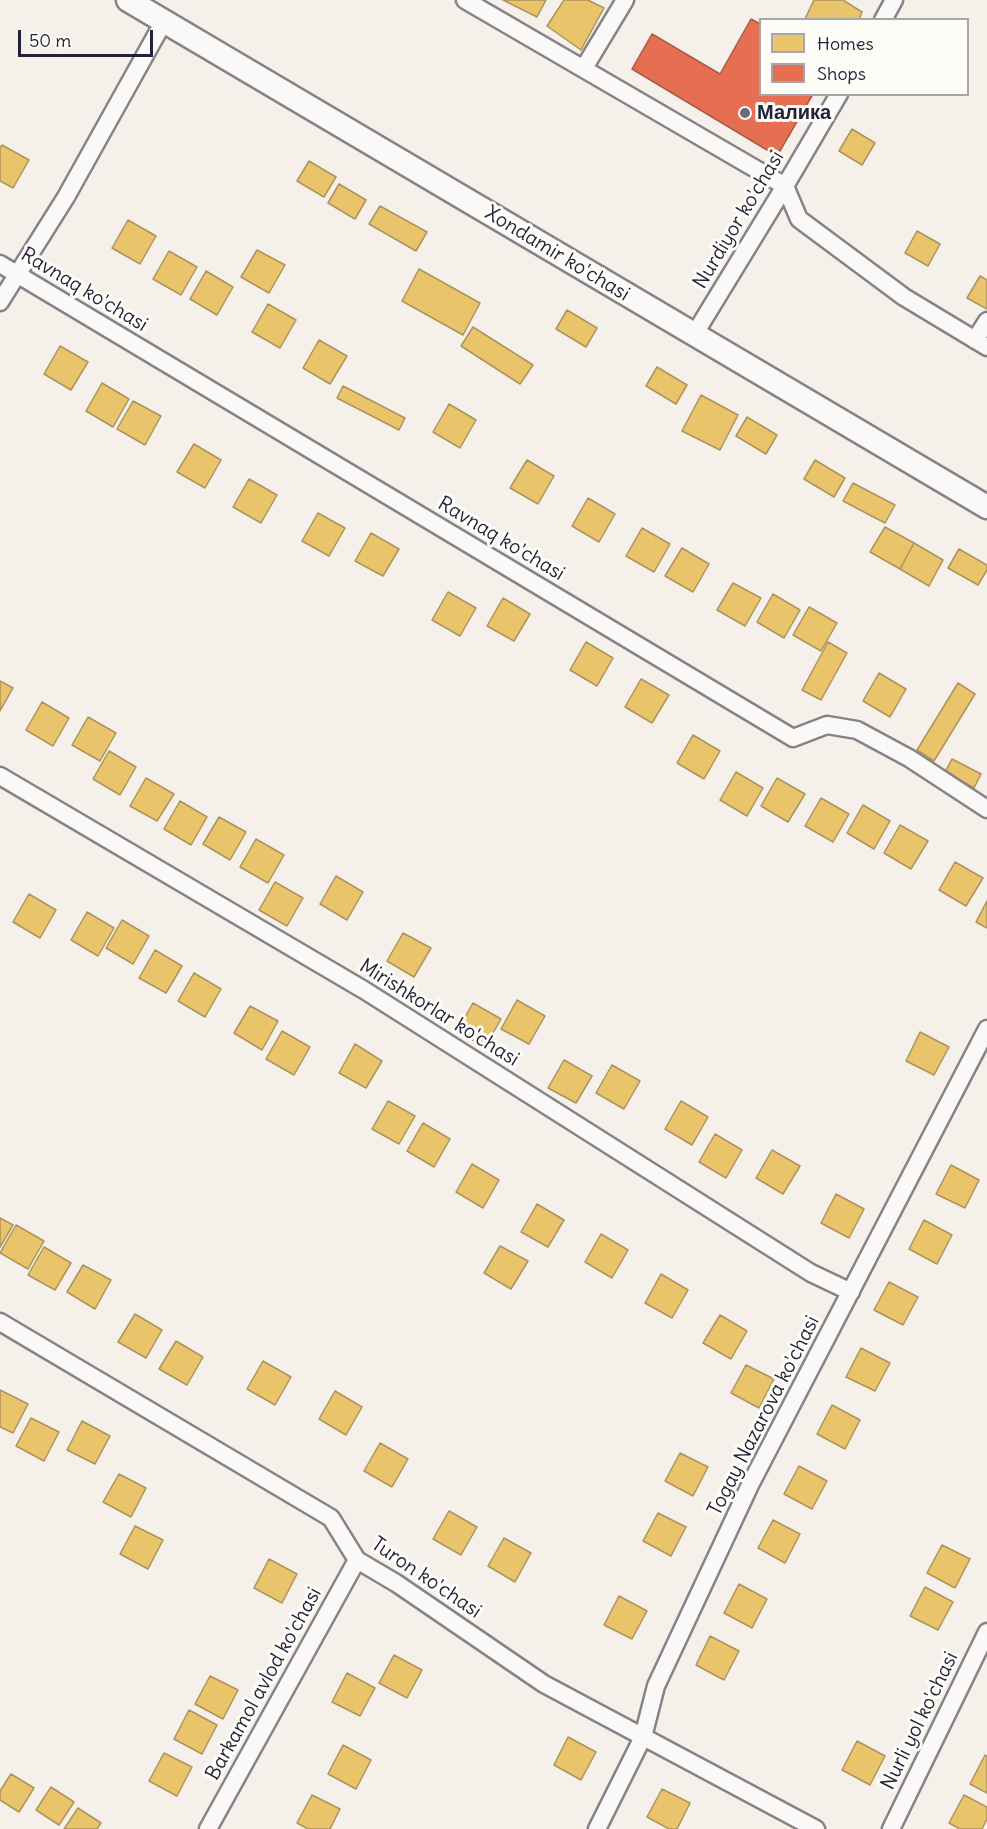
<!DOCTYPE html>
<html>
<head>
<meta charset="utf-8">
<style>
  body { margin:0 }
  #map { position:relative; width:987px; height:1829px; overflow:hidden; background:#f6f0eb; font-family:Delius,sans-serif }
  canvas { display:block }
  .legend { position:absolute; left:759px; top:18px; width:210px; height:78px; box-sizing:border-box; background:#fdfcf7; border:2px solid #a5a5ac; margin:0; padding:8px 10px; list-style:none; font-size:18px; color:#22223b }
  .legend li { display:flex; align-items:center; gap:12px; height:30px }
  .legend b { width:30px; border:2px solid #a5a5ac }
  .scale { position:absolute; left:18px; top:30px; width:135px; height:27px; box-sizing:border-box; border:3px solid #22223b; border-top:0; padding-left:8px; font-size:18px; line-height:21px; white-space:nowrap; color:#22223b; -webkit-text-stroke:4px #fdfcf7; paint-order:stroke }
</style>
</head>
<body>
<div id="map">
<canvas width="987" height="1829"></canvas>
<ul class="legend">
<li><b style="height:16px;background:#e9c46a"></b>Homes</li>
<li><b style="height:16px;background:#e76f51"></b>Shops</li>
</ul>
<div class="scale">50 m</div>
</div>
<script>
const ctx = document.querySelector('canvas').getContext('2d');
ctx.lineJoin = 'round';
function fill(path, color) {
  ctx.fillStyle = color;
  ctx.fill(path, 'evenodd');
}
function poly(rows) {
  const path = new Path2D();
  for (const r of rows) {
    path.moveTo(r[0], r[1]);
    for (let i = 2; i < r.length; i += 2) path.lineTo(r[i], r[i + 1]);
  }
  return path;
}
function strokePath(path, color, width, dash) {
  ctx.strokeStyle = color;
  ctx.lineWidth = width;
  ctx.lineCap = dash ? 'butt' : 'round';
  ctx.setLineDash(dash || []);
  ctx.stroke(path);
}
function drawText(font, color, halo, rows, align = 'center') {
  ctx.font = font + ' Delius,sans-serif';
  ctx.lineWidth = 6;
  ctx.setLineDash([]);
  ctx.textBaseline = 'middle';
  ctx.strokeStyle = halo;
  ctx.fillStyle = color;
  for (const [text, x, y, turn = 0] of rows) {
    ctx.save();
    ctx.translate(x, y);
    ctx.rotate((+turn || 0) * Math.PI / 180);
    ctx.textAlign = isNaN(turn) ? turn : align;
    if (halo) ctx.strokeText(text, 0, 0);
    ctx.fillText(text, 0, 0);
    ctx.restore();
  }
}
const homes = poly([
  [503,0,546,0,537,17,503,0],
  [564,0,588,0,604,8,581,50,547,26,564,0],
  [814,0,843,0,862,12,859,20,806,20,805,19,814,0],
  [852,129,875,143,862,165,839,151,852,129],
  [2,145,29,160,13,188,0,181,0,148,2,145],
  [309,161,336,177,324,197,297,181,309,161],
  [339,184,366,200,355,219,328,203,339,184],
  [380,206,427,232,416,251,369,224,380,206],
  [128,220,156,236,140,264,112,248,128,220],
  [917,231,940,244,928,266,905,253,917,231],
  [257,250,285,265,269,293,241,277,257,250],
  [169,251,197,267,181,295,153,279,169,251],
  [419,269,480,303,463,335,402,301,419,269],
  [206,271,233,287,217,315,190,299,206,271],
  [980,276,987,280,987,309,967,298,980,276],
  [268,304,296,320,280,348,252,332,268,304],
  [567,310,597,328,586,347,556,329,567,310],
  [473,327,533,365,520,384,461,346,473,327],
  [319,340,347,356,330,384,303,368,319,340],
  [60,346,88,362,71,390,44,374,60,346],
  [657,367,687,385,676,404,646,386,657,367],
  [102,383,129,399,113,427,86,411,102,383],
  [343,386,405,418,399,430,337,398,343,386],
  [701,395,738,415,720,450,682,431,701,395],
  [133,401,161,416,145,445,117,429,133,401],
  [449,404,476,420,460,448,433,432,449,404],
  [747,417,777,435,766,454,736,436,747,417],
  [194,444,221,460,205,488,177,472,194,444],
  [527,460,554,476,538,504,510,488,527,460],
  [815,460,845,478,834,497,804,479,815,460],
  [249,479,277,495,261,523,233,507,249,479],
  [853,483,895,505,885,523,843,501,853,483],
  [588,498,615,514,599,542,572,526,588,498],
  [318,513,345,528,329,556,302,541,318,513],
  [885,527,914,543,900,569,870,552,885,527],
  [642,528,670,544,654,572,626,556,642,528],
  [371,533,399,549,383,576,355,561,371,533],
  [914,543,943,560,929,586,900,569,914,543],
  [682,548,709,564,693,592,665,576,682,548],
  [959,549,987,565,987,570,978,585,948,568,959,549],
  [733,583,761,598,745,626,717,610,733,583],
  [448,592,476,608,460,636,432,620,448,592],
  [773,594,800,610,784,638,757,622,773,594],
  [503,598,530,614,514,641,487,626,503,598],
  [809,607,837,623,821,651,793,635,809,607],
  [586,642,613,658,597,686,570,670,586,642],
  [828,642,847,653,821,700,802,690,828,642],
  [879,673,906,689,890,717,863,701,879,673],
  [641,679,669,695,652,723,625,707,641,679],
  [0,681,13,688,0,711,0,681],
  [958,683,975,694,934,761,917,750,958,683],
  [42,702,69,718,53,746,26,730,42,702],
  [88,717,116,733,100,761,72,745,88,717],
  [693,735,720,751,704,779,677,763,693,735],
  [109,751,136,767,120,795,93,779,109,751],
  [952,759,981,774,974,788,945,772,952,759],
  [736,772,763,788,747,816,720,800,736,772],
  [146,778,174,794,157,821,130,806,146,778],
  [777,778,805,794,788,822,761,806,777,778],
  [821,798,849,814,833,842,805,826,821,798],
  [180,801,207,817,191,845,164,829,180,801],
  [863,805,890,821,874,849,847,833,863,805],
  [219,817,246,832,230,860,203,844,219,817],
  [900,825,928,841,911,869,884,853,900,825],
  [256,839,284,855,268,883,240,867,256,839],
  [955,862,983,878,966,906,939,890,955,862],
  [336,876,363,892,347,920,320,904,336,876],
  [275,882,303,898,287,926,259,910,275,882],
  [29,894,56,910,40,938,13,922,29,894],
  [987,901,987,928,976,922,987,901],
  [87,912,114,928,98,956,71,940,87,912],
  [122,920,149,936,133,964,106,948,122,920],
  [403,933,431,948,414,977,387,961,403,933],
  [155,950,182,966,166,993,139,978,155,950],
  [194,973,221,989,205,1017,178,1001,194,973],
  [517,1000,545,1016,529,1044,501,1029,517,1000],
  [473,1003,501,1019,485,1047,457,1031,473,1003],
  [250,1006,278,1021,262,1050,234,1033,250,1006],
  [282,1031,310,1047,294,1075,266,1059,282,1031],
  [920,1032,949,1047,934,1075,906,1061,920,1032],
  [355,1044,382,1061,366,1088,339,1073,355,1044],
  [564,1060,592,1076,576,1103,548,1088,564,1060],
  [612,1065,640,1081,624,1109,596,1093,612,1065],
  [388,1101,415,1116,399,1144,372,1129,388,1101],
  [681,1101,708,1117,692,1145,665,1129,681,1101],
  [423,1123,450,1139,434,1167,407,1151,423,1123],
  [715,1134,742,1150,726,1178,699,1162,715,1134],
  [772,1150,800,1166,783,1194,756,1178,772,1150],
  [472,1164,499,1180,483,1208,456,1192,472,1164],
  [951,1165,979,1180,965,1208,936,1194,951,1165],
  [836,1194,864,1209,849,1238,821,1223,836,1194],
  [537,1204,564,1220,548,1247,521,1232,537,1204],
  [0,1218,13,1225,0,1247,0,1218],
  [924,1220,952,1235,937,1264,909,1249,924,1220],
  [16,1225,44,1241,28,1269,0,1253,16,1225],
  [601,1234,628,1250,612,1278,585,1262,601,1234],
  [500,1246,528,1261,511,1289,484,1273,500,1246],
  [44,1247,71,1263,55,1290,28,1275,44,1247],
  [83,1265,111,1280,95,1309,67,1292,83,1265],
  [661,1274,688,1290,672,1318,645,1303,661,1274],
  [889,1282,918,1297,903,1325,874,1310,889,1282],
  [135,1314,162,1330,146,1358,118,1342,135,1314],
  [720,1315,747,1331,731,1359,703,1343,720,1315],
  [176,1341,203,1357,187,1385,159,1369,176,1341],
  [861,1348,890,1363,875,1391,846,1377,861,1348],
  [263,1361,291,1377,275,1405,247,1389,263,1361],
  [746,1365,774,1379,759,1408,731,1393,746,1365],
  [0,1390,28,1404,13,1433,0,1427,0,1390],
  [335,1391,362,1407,346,1435,319,1419,335,1391],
  [832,1405,860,1420,845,1449,817,1434,832,1405],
  [31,1418,59,1432,44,1461,16,1446,31,1418],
  [82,1421,110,1436,95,1464,67,1450,82,1421],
  [380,1443,408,1459,392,1487,364,1471,380,1443],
  [680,1453,708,1467,693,1496,665,1481,680,1453],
  [799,1466,827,1481,812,1509,784,1494,799,1466],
  [119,1474,146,1488,131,1517,103,1502,119,1474],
  [449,1511,477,1527,461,1555,433,1539,449,1511],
  [658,1513,686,1527,671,1556,643,1541,658,1513],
  [773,1520,800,1534,785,1563,758,1548,773,1520],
  [135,1526,163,1540,148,1569,120,1554,135,1526],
  [504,1538,531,1553,515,1582,488,1566,504,1538],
  [942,1545,970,1559,955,1588,927,1573,942,1545],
  [269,1559,297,1574,282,1603,254,1588,269,1559],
  [739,1584,767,1599,752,1628,724,1613,739,1584],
  [925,1587,953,1602,938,1630,910,1616,925,1587],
  [619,1596,647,1611,632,1639,604,1625,619,1596],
  [710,1636,739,1651,724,1680,696,1665,710,1636],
  [394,1655,422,1670,407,1698,379,1683,394,1655],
  [347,1673,375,1688,360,1716,332,1702,347,1673],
  [210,1676,238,1690,223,1719,195,1704,210,1676],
  [189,1710,217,1725,202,1754,174,1739,189,1710],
  [568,1737,596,1752,581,1780,554,1765,568,1737],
  [857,1741,885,1756,870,1785,842,1770,857,1741],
  [343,1745,371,1760,356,1789,328,1774,343,1745],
  [164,1753,192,1767,177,1796,149,1781,164,1753],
  [985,1755,987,1756,987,1793,970,1784,985,1755],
  [11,1774,34,1788,19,1812,0,1800,0,1791,11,1774],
  [51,1787,74,1802,59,1825,36,1810,51,1787],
  [662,1789,690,1803,677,1829,669,1829,647,1817,662,1789],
  [312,1795,340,1809,330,1829,308,1829,297,1823,312,1795],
  [964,1795,987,1807,987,1819,982,1829,960,1829,949,1823,964,1795],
  [78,1808,101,1823,97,1829,64,1829,78,1808]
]);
const shops = poly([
  [751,19,760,24,760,94,813,94,777,156,632,69,652,34,720,74,751,19]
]);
const minor = poly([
  [465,0,785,186,799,219,904,297,987,347],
  [883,20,894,0],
  [584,68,625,0],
  [0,264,793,738,827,725,857,730,909,758,987,809],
  [0,302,66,197,164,21],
  [694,335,785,186,839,94],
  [975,340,987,321],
  [0,776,364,990,811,1273,851,1292],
  [0,1322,331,1518,357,1560,396,1583,544,1684,816,1829],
  [208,1829,357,1560],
  [597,1829,643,1737,656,1686,750,1485,987,1029],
  [891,1829,987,1632]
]);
const secondary = poly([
  [128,0,987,507]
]);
const markers = [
  [745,113,6,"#6c6a79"]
];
const poiNames = [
  ["Малика",757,113]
];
const streetNames = [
  ["Nurdiyor ko'chasi",739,220,-59],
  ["Xondamir ko'chasi",557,254,31],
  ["Ravnaq ko'chasi",84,290,31],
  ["Ravnaq ko'chasi",501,539,31],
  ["Mirishkorlar ko'chasi",439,1013,32],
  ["Togay Nazarova ko'chasi",764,1416,-63],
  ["Turon ko'chasi",426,1578,34],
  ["Barkamol avlod ko'chasi",264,1684,-61],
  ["Nurli yol ko'chasi",920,1721,-64]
];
fill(homes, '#e9c46a');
strokePath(homes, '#ad935c', 1.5);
fill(shops, '#e76f51');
strokePath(shops, '#ac584a', 1.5);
strokePath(minor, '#868386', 21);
strokePath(secondary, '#868386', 27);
strokePath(minor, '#faf9f7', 16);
strokePath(secondary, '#faf9f7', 22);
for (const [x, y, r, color] of markers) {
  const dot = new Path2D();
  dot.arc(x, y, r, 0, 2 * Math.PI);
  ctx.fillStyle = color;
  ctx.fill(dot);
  strokePath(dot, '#fdfcf7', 2);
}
drawText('bold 20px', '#22223b', '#fdfcf7', poiNames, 'left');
drawText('20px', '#22223b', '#fdfcf7', streetNames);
</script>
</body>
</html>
